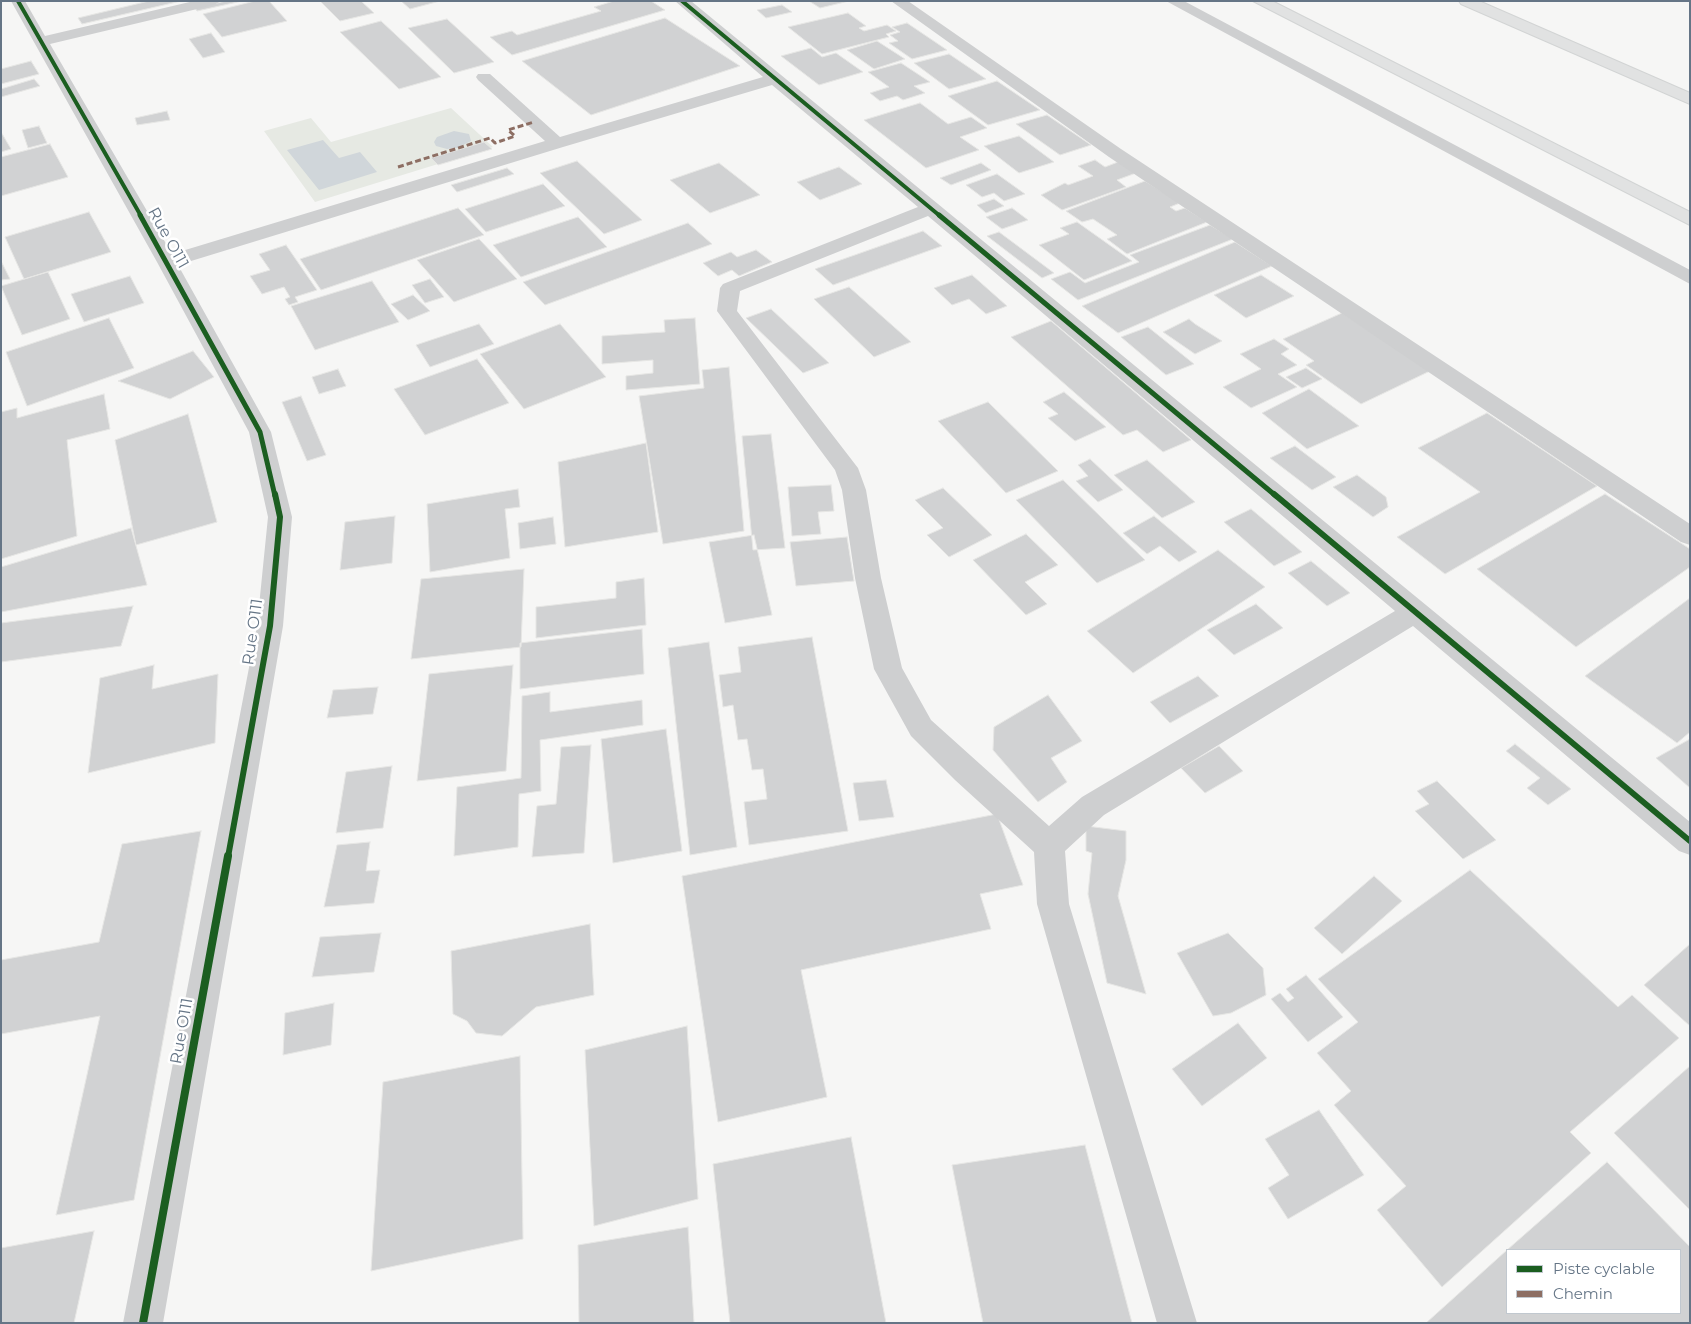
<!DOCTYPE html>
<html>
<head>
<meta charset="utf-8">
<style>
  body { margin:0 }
  #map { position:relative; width:1691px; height:1324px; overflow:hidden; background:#f6f6f5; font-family:Montserrat,sans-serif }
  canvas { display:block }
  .frame { position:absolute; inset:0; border:2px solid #657586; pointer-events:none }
  .legend { position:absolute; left:1506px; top:1249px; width:175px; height:65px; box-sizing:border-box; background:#fff; border:1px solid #c1c8cf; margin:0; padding:6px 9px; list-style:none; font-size:15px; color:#657586 }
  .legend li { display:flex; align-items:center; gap:10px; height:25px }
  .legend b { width:25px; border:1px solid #c1c8cf }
</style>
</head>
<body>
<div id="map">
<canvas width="1691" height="1324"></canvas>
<div class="frame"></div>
<ul class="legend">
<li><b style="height:6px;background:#1b5e20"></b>Piste cyclable</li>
<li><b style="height:6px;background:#8d6e63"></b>Chemin</li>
</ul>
</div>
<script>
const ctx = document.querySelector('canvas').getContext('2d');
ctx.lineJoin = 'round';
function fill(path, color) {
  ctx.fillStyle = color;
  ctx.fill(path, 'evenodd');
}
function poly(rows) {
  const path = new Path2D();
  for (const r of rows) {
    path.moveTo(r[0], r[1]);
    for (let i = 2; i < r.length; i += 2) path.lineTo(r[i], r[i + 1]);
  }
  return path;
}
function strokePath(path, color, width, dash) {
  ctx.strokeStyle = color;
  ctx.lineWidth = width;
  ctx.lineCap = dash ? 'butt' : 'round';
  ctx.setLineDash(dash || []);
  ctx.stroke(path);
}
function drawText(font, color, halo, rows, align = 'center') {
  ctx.font = font + ' Montserrat,sans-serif';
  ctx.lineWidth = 5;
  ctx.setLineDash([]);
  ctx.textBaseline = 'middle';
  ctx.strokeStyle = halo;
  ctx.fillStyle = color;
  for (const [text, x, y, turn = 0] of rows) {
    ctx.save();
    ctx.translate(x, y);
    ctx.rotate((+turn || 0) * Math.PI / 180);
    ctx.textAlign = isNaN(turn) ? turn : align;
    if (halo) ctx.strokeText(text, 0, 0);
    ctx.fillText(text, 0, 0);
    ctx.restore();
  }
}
const green = poly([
  [451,108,493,147,315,202,264,131,311,118,331,142]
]);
const water = poly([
  [454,131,469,134,471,141,457,148,447,149,436,146,434,142,437,137],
  [323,140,339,158,360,152,377,172,319,190,287,150]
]);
const building = poly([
  [149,1,181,1,82,24,78,18,149,1],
  [226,1,242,1,197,11,195,8,226,1],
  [255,1,269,1,287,21,222,37,203,14,255,1],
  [320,1,361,1,374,13,340,21,320,1],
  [401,1,440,1,410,9,401,1],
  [614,1,651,1,665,10,512,55,490,37,512,31,517,35,601,11,594,7,614,1],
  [809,1,849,1,820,8,809,1],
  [782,5,792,12,766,18,757,10,782,5],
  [848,13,866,26,859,28,864,31,887,25,896,31,886,34,889,37,822,54,788,27,848,13],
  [665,18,740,66,591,115,522,61,665,18],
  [447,19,494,62,454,73,408,28,447,19],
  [381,21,441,77,399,89,340,32,381,21],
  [907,23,947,50,912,59,889,43,898,41,890,35,900,32,892,27,907,23],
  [211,33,225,52,203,58,189,39,211,33],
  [877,41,905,59,874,69,847,50,877,41],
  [811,48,822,57,836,53,863,72,819,85,781,56,811,48],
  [949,54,986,79,949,89,914,63,949,54],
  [31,61,39,74,1,84,1,69,31,61],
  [901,63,930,82,914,86,925,93,903,100,897,96,880,101,870,93,889,87,868,72,901,63],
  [34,79,40,86,1,97,1,89,34,79],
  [997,81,1040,110,988,125,948,96,997,81],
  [920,103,948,124,971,117,987,128,960,137,979,150,926,168,864,120,920,103],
  [167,111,170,120,137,125,135,118,167,111],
  [1047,115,1091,145,1060,155,1016,124,1047,115],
  [39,126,47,143,28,148,22,130,39,126],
  [1,132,11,149,1,152,1,132],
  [1019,136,1054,162,1019,173,984,146,1019,136],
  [484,142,492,149,438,165,431,158,484,142],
  [50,144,68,177,1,196,1,157,50,144],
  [1095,160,1105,167,1118,162,1136,173,1117,180,1126,187,1062,210,1041,195,1065,183,1068,185,1093,176,1078,166,1095,160],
  [577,161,642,220,604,234,540,173,577,161],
  [719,163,760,195,710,213,670,180,719,163],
  [981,163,991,170,951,185,940,178,981,163],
  [839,167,862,184,820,200,797,182,839,167],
  [507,168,514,174,457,192,451,185,507,168],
  [997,174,1025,194,1004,201,994,193,982,197,966,185,997,174],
  [1145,181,1180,203,1170,207,1176,211,1185,208,1207,222,1127,254,1107,239,1117,235,1093,219,1082,222,1066,211,1145,181],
  [543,184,565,206,486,232,465,209,543,184],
  [994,199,1004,206,986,213,977,205,994,199],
  [458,208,484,235,321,290,300,259,458,208],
  [1012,208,1028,220,1002,229,986,217,1012,208],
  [89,212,111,252,24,279,5,237,89,212],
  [578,217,607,247,521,277,493,245,578,217],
  [1077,222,1132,261,1084,280,1039,245,1069,234,1060,228,1077,222],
  [688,223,712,244,545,305,523,282,688,223],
  [1210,225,1233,239,1078,300,1051,279,1070,272,1085,283,1139,262,1130,255,1210,225],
  [923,231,942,246,833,285,815,269,923,231],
  [999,232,1054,273,1042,278,987,236,999,232],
  [479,239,517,279,454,302,417,260,479,239],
  [1235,242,1272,266,1118,333,1082,306,1235,242],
  [286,245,317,290,295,297,298,302,289,305,285,299,290,297,284,287,262,294,250,276,270,270,259,254,286,245],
  [756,250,772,262,739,276,732,270,718,276,703,263,731,252,737,257,756,250],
  [1,261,10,279,1,280,1,261],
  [48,272,70,319,22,335,1,286,48,272],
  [972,275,1007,306,986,314,969,299,952,305,934,288,972,275],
  [1261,275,1294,296,1246,318,1214,295,1261,275],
  [130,276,144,303,84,322,71,294,130,276],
  [430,279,444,297,425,303,412,285,430,279],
  [372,281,399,322,315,350,291,306,372,281],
  [849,287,911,342,874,357,814,299,849,287],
  [413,295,430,311,408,320,391,304,413,295],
  [771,309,829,363,803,373,746,318,771,309],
  [1342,313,1430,371,1361,404,1306,365,1314,361,1283,339,1342,313],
  [109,318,134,368,27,406,6,352,109,318],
  [695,318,700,384,626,390,626,376,653,373,653,360,602,364,602,336,665,332,664,320,695,318],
  [1189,319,1195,324,1222,341,1195,354,1163,332,1189,319],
  [1051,321,1191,440,1163,452,1137,430,1123,435,1011,337,1051,321],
  [479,324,494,344,430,367,416,345,479,324],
  [560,324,606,377,524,409,480,354,560,324],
  [1148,327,1194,364,1166,375,1121,337,1148,327],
  [1274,339,1289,349,1281,354,1297,365,1278,374,1297,387,1251,408,1223,387,1261,369,1240,354,1274,339],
  [193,351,214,377,170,399,118,381,193,351],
  [477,359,509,403,425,435,394,389,477,359],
  [729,367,744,531,663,544,639,396,704,388,702,370,729,367],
  [1306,368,1322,379,1302,388,1286,377,1306,368],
  [338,369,346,386,319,394,312,377,338,369],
  [1309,389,1359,426,1307,449,1262,413,1309,389],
  [1064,392,1106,427,1075,441,1048,418,1058,414,1043,402,1064,392],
  [104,394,110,429,67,440,77,536,1,559,1,412,17,408,17,418,104,394],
  [301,396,326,455,307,461,282,402,301,396],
  [988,402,1058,471,1006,493,938,421,988,402],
  [1487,413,1597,486,1445,574,1397,537,1480,492,1418,448,1487,413],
  [188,414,217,522,136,545,115,440,188,414],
  [771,434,785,548,753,550,742,436,771,434],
  [646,443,658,532,565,547,558,462,646,443],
  [1295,446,1336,477,1312,490,1270,458,1295,446],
  [1090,459,1123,490,1098,502,1076,481,1088,476,1078,465,1090,459],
  [1147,460,1195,502,1162,518,1114,475,1147,460],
  [1357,475,1386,497,1388,507,1373,517,1333,487,1357,475],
  [1063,480,1145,560,1097,583,1016,500,1063,480],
  [831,485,834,511,818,512,821,534,792,536,788,487,831,485],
  [943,488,992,535,949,557,927,535,943,528,915,500,943,488],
  [518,489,520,507,505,509,510,558,430,572,427,504,518,489],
  [1605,494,1690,549,1690,567,1576,647,1477,569,1605,494],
  [1251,509,1302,552,1274,566,1224,522,1251,509],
  [395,516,392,563,340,570,345,522,395,516],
  [1154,516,1197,552,1179,562,1160,546,1147,554,1123,533,1154,516],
  [553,517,556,544,520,549,518,523,553,517],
  [131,528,147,585,1,612,1,567,131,528],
  [1026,534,1058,565,1025,582,1047,604,1026,615,973,560,1026,534],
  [754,535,772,615,725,623,709,542,754,535],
  [847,537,854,581,796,586,790,542,847,537],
  [1218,550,1265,587,1133,673,1087,631,1218,550],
  [1311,561,1350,593,1327,606,1288,573,1311,561],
  [524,569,521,647,411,659,421,579,524,569],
  [644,578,646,625,536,638,536,607,616,598,616,582,644,578],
  [1690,598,1690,732,1677,743,1585,676,1690,598],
  [1256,604,1283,628,1234,655,1207,630,1256,604],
  [133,606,121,646,1,662,1,623,133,606],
  [642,629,644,674,520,689,520,643,642,629],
  [812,637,848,831,749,845,744,802,767,799,763,769,752,770,747,739,738,740,733,705,723,707,719,675,741,672,738,647,812,637],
  [709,642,737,847,690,855,668,648,709,642],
  [154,665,152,689,218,674,215,743,88,773,100,678,154,665],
  [513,665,506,771,417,781,429,674,513,665],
  [1198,676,1219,696,1170,723,1150,702,1198,676],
  [378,687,373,714,327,718,333,690,378,687],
  [550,692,550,712,642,700,643,725,540,740,541,791,519,794,518,847,454,856,457,787,521,778,522,696,550,692],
  [1048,695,1082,741,1051,758,1067,782,1038,802,993,750,994,727,1048,695],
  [666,729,682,851,613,863,601,739,666,729],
  [1690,739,1690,788,1656,758,1690,739],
  [1515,744,1571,789,1548,805,1527,788,1540,778,1506,751,1515,744],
  [591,745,584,853,532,857,537,806,556,804,561,747,591,745],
  [1219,746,1243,771,1205,793,1181,768,1219,746],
  [392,766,383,828,336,833,346,772,392,766],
  [886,780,894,817,859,821,853,783,886,780],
  [1437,781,1496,840,1463,859,1415,811,1429,804,1417,791,1437,781],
  [997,814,1023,885,980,894,991,929,801,970,827,1097,718,1122,682,876,997,814],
  [1086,826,1126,831,1126,860,1118,896,1146,994,1107,983,1088,894,1092,853,1086,851,1086,826],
  [201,831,134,1200,56,1215,100,1016,1,1034,1,960,99,942,122,844,201,831],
  [370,842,366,871,380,870,374,903,324,907,337,845,370,842],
  [1470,870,1618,1007,1632,995,1679,1038,1570,1132,1591,1153,1442,1287,1377,1210,1406,1186,1334,1105,1351,1091,1317,1053,1358,1022,1318,979,1470,870],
  [1374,876,1402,901,1342,954,1314,928,1374,876],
  [590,924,594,995,536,1007,502,1036,476,1033,467,1021,453,1014,451,951,590,924],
  [381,933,374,972,312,977,320,937,381,933],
  [1228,933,1263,968,1266,995,1231,1013,1213,1016,1177,953,1228,933],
  [1690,944,1690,1026,1644,985,1690,944],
  [1306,975,1343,1017,1308,1042,1271,999,1280,993,1288,1002,1294,998,1286,989,1306,975],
  [334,1003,331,1045,283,1055,285,1013,334,1003],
  [1238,1023,1267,1058,1202,1106,1172,1069,1238,1023],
  [687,1026,698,1199,594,1226,585,1050,687,1026],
  [520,1056,523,1239,371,1271,383,1082,520,1056],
  [1690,1066,1690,1210,1614,1133,1690,1066],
  [1319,1110,1364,1175,1288,1219,1268,1188,1289,1175,1265,1139,1319,1110],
  [851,1137,886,1323,730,1323,713,1164,851,1137],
  [1085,1145,1132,1323,983,1323,952,1165,1085,1145],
  [1607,1162,1690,1247,1690,1323,1426,1323,1507,1250,1507,1313,1680,1313,1680,1250,1507,1250,1607,1162],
  [688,1227,694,1323,579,1323,578,1245,688,1227],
  [94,1231,74,1323,1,1323,1,1248,94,1231]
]);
const minor = poly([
  [11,1,25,1,45,36,194,1,221,1,214,5,50,44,172,254,545,141,478,80,476,77,478,74,490,74,560,137,763,77,675,1,691,1,1690,822,1690,855,1679,851,1413,626,1104,815,1065,851,1069,904,1197,1323,1157,1323,1037,904,1034,852,955,780,911,736,874,669,855,578,842,490,835,470,717,311,720,288,723,284,918,207,772,85,563,147,178,265,271,432,292,517,283,626,163,1323,123,1323,257,626,268,517,249,432,157,262,11,1],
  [928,216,1395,611,1082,797,1049,826,931,720,902,668,881,578,866,490,858,468,737,311,740,291,928,216],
  [891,1,908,1,1121,149,1690,524,1690,545,1681,542,1109,157,891,1],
  [1166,1,1184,1,1690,270,1690,284,1166,1]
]);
const highway = poly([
  [1253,1,1272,1,1690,212,1690,225,1253,1],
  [1459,1,1479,1,1690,93,1690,104,1461,4,1459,1]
]);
const quiet = poly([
  [398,167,490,138,495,143,515,136,508,130,534,122]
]);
const cyclewayFar3 = poly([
  [18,1,141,216],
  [682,1,940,216]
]);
const cyclewayFar2 = poly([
  [140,215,260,432,275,496],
  [939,215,1276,496]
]);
const cyclewayFar1 = poly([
  [1274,494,1690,841],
  [228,857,270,626,280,517,275,494]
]);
const cycleway = poly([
  [143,1323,228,856]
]);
const streetNames = [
  ["Rue O111",168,238,61],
  ["Rue O111",253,632,-82],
  ["Rue O111",182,1031,-80]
];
fill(green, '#e6e9e3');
fill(water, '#d0d6da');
fill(building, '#d1d2d3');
strokePath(building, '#e6e6e4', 1);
strokePath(highway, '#d2d4d4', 2);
fill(minor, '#cecfd0');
fill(highway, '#e1e2e2');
strokePath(quiet, '#8d6e63', 3, [6, 3]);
strokePath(cyclewayFar3, '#1b5e20', 4);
strokePath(cyclewayFar2, '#1b5e20', 5);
strokePath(cyclewayFar1, '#1b5e20', 6);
strokePath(cycleway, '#1b5e20', 8);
drawText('16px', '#657586', '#fff', streetNames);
</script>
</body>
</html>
